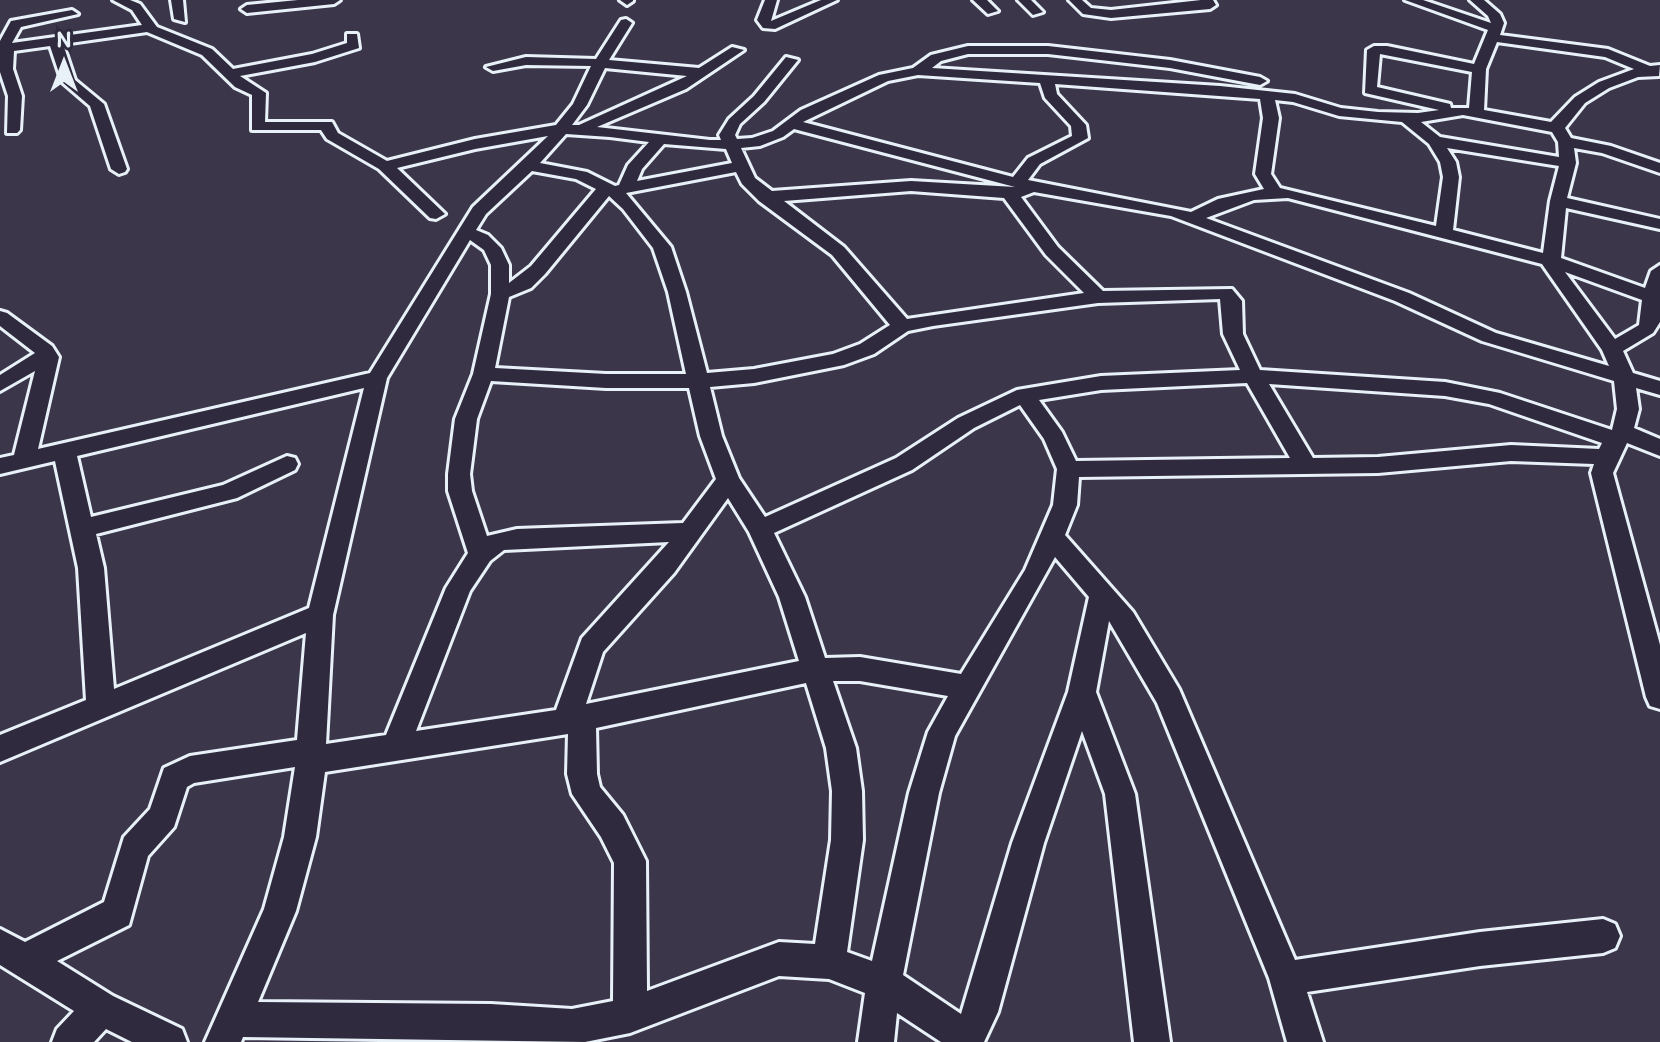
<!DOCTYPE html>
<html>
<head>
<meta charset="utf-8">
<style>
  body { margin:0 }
  #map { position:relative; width:1660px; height:1042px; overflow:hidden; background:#3b364a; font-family:Itim,sans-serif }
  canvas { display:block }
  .north { position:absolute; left:24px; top:24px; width:80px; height:80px; -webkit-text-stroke:6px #2f2a3d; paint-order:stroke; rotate:0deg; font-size:22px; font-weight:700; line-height:32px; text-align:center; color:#e8f1f8 }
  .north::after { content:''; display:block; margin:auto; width:28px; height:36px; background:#e8f1f8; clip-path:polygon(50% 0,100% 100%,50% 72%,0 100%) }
</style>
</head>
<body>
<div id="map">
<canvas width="1660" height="1042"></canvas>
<div class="north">N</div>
</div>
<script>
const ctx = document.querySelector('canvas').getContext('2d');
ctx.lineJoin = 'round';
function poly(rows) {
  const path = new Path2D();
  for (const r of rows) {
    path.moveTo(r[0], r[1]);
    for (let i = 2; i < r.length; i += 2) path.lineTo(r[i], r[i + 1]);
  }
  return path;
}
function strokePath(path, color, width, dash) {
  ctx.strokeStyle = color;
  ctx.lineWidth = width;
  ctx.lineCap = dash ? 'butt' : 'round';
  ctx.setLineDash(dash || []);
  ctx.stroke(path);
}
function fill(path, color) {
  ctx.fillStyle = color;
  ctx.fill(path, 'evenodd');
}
const minor = poly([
  [113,0,130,0,140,4,157,27,212,49,233,69,312,54,347,43,347,34,357,34,359,48,315,62,240,76,266,93,265,122,332,122,338,133,387,161,475,139,556,125,573,104,591,66,526,65,493,71,486,67,526,57,596,59,621,20,626,19,632,23,609,60,699,68,732,47,744,50,686,89,597,127,710,140,721,140,719,135,729,119,754,96,786,57,798,60,764,102,740,124,735,135,737,139,752,138,773,131,801,110,879,75,913,68,931,55,968,46,1048,46,1170,60,1260,77,1267,81,1260,85,1170,68,1048,54,968,54,941,61,932,68,1220,86,1295,94,1341,108,1378,112,1418,113,1439,110,1365,93,1367,50,1374,46,1387,46,1474,64,1488,30,1405,0,1423,0,1491,23,1488,16,1470,0,1484,0,1500,14,1504,23,1500,35,1608,49,1650,66,1660,65,1659,76,1638,77,1609,88,1585,103,1565,128,1571,138,1611,146,1660,163,1660,173,1602,153,1574,148,1576,163,1567,198,1660,219,1660,229,1566,208,1561,258,1645,288,1651,271,1660,265,1660,322,1653,333,1623,351,1633,373,1660,381,1660,395,1636,388,1639,409,1634,428,1660,439,1660,456,1627,443,1613,473,1660,645,1660,709,1650,706,1646,697,1591,473,1594,464,1511,461,1378,473,1079,477,1077,505,1065,535,1133,612,1179,689,1295,960,1480,932,1603,919,1615,924,1620,936,1615,948,1603,953,1480,966,1307,992,1323,1042,1287,1042,1269,978,1157,703,1109,621,1096,692,1135,794,1170,1042,1134,1042,1105,794,1082,731,1044,843,998,1012,984,1042,941,1042,897,1013,894,1042,858,1042,865,993,829,979,779,976,630,1033,585,1042,243,1037,241,1042,205,1042,264,909,284,837,295,767,194,783,187,787,174,827,148,856,129,925,57,961,113,996,182,1029,187,1042,132,1042,106,1029,94,1042,52,1042,57,1029,74,1011,0,965,0,929,25,942,104,902,124,837,150,809,164,768,190,756,297,740,306,633,0,762,0,735,86,700,78,568,55,461,0,474,0,458,14,455,35,371,0,391,0,375,35,353,0,326,0,311,7,313,52,346,59,357,38,449,370,373,473,207,548,136,475,149,397,168,445,214,436,219,430,218,379,169,327,139,321,130,252,130,252,95,235,87,202,55,147,32,63,44,75,80,104,104,127,169,125,172,119,174,111,169,90,106,62,82,50,46,14,51,13,69,22,96,20,130,17,133,7,133,8,96,0,72,0,41,11,21,72,10,78,14,21,27,12,43,142,25,132,10,113,0],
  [1497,42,1605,57,1634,69,1599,82,1575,97,1551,122,1484,110,1486,69,1497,42],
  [1380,54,1472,72,1469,108,1451,108,1450,104,1377,87,1380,54],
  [605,68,687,76,579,125,572,125,587,105,605,68],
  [918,75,1040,83,1045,98,1071,126,1072,136,1028,158,1013,177,803,122,888,81,918,75],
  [1055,84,1260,99,1263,118,1255,174,1264,189,1218,199,1191,212,1028,180,1040,164,1088,138,1086,125,1057,94,1055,84],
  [1275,100,1293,102,1339,116,1402,122,1429,144,1440,162,1443,177,1436,226,1280,188,1271,174,1279,118,1275,100],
  [1463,115,1552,132,1558,142,1559,157,1440,137,1421,122,1463,115],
  [794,129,1015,187,911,181,772,191,755,178,741,148,760,146,783,137,794,129],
  [566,134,610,137,649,142,628,165,619,185,615,186,587,172,540,163,566,134],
  [664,144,726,149,732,163,637,181,642,169,664,144],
  [1447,148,1559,166,1550,201,1543,253,1453,230,1459,177,1456,162,1447,148],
  [532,171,576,179,596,189,531,266,509,283,509,265,501,248,488,235,476,230,486,214,532,171],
  [736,172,742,184,759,201,832,255,890,325,860,344,833,354,754,369,707,373,686,292,671,247,626,193,736,172],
  [911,191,1004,198,1046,255,1084,293,907,319,844,247,784,201,911,191],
  [1034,192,1171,216,1395,301,1482,341,1614,381,1617,409,1612,430,1500,393,1445,382,1260,370,1243,334,1242,301,1232,289,1103,291,1058,247,1021,197,1034,192],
  [609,196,623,209,653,248,668,292,686,374,606,374,495,368,509,297,531,288,545,274,609,196],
  [1288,198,1542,264,1602,350,1609,366,1496,333,1409,293,1206,218,1254,200,1288,198],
  [470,240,484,250,491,265,491,294,473,374,455,419,448,474,448,491,468,553,446,588,386,735,326,744,333,615,387,378,470,240],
  [1565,272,1642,300,1639,325,1615,339,1565,272],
  [1220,299,1223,334,1240,370,1101,376,1017,390,958,418,896,458,765,517,739,478,722,436,710,387,754,383,844,365,874,354,908,331,933,326,1098,303,1220,299],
  [491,381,606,388,689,388,700,436,716,479,683,523,517,529,487,536,472,491,470,474,477,419,491,381],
  [1247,383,1290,458,1076,461,1062,432,1039,400,1101,390,1247,383],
  [1269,384,1445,396,1489,404,1602,443,1599,449,1511,445,1378,457,1313,458,1269,384],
  [364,388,309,608,114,689,104,568,96,534,237,498,295,470,298,464,295,458,287,456,223,485,91,517,77,456,364,388],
  [1020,405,1044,439,1057,469,1053,505,1025,570,961,674,860,657,825,658,805,597,774,533,912,470,974,428,1020,405],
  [728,498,749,532,779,597,799,661,586,704,603,652,674,573,728,498],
  [669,542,582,638,556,710,416,731,470,591,490,561,504,550,669,542],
  [1055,557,1089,597,1068,692,1012,843,961,1014,903,975,939,793,955,736,1055,557],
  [833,681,860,681,948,696,928,732,909,793,872,961,847,952,863,840,862,791,856,748,833,681],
  [806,683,826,748,832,791,831,840,815,944,779,942,647,991,646,861,623,815,600,787,597,774,596,728,806,683],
  [568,734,567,774,572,794,601,837,614,863,613,1001,572,1009,491,1004,258,1002,296,911,316,837,325,772,568,734],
  [171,0,183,0,185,22,174,19,171,0],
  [298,0,340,0,334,4,247,13,241,9,247,5,298,0],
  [620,0,633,0,633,1,627,5,620,0],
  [765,0,777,0,771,21,821,0,837,0,775,29,763,28,757,20,765,0],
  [973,0,987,0,998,11,988,14,973,0],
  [1018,0,1031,0,1043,12,1033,15,1018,0],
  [1069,0,1082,0,1091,8,1111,10,1201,0,1213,0,1216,5,1210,9,1111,18,1083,14,1069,0]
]);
strokePath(minor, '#e8f1f8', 6);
fill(minor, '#2f2a3d');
</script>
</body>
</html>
